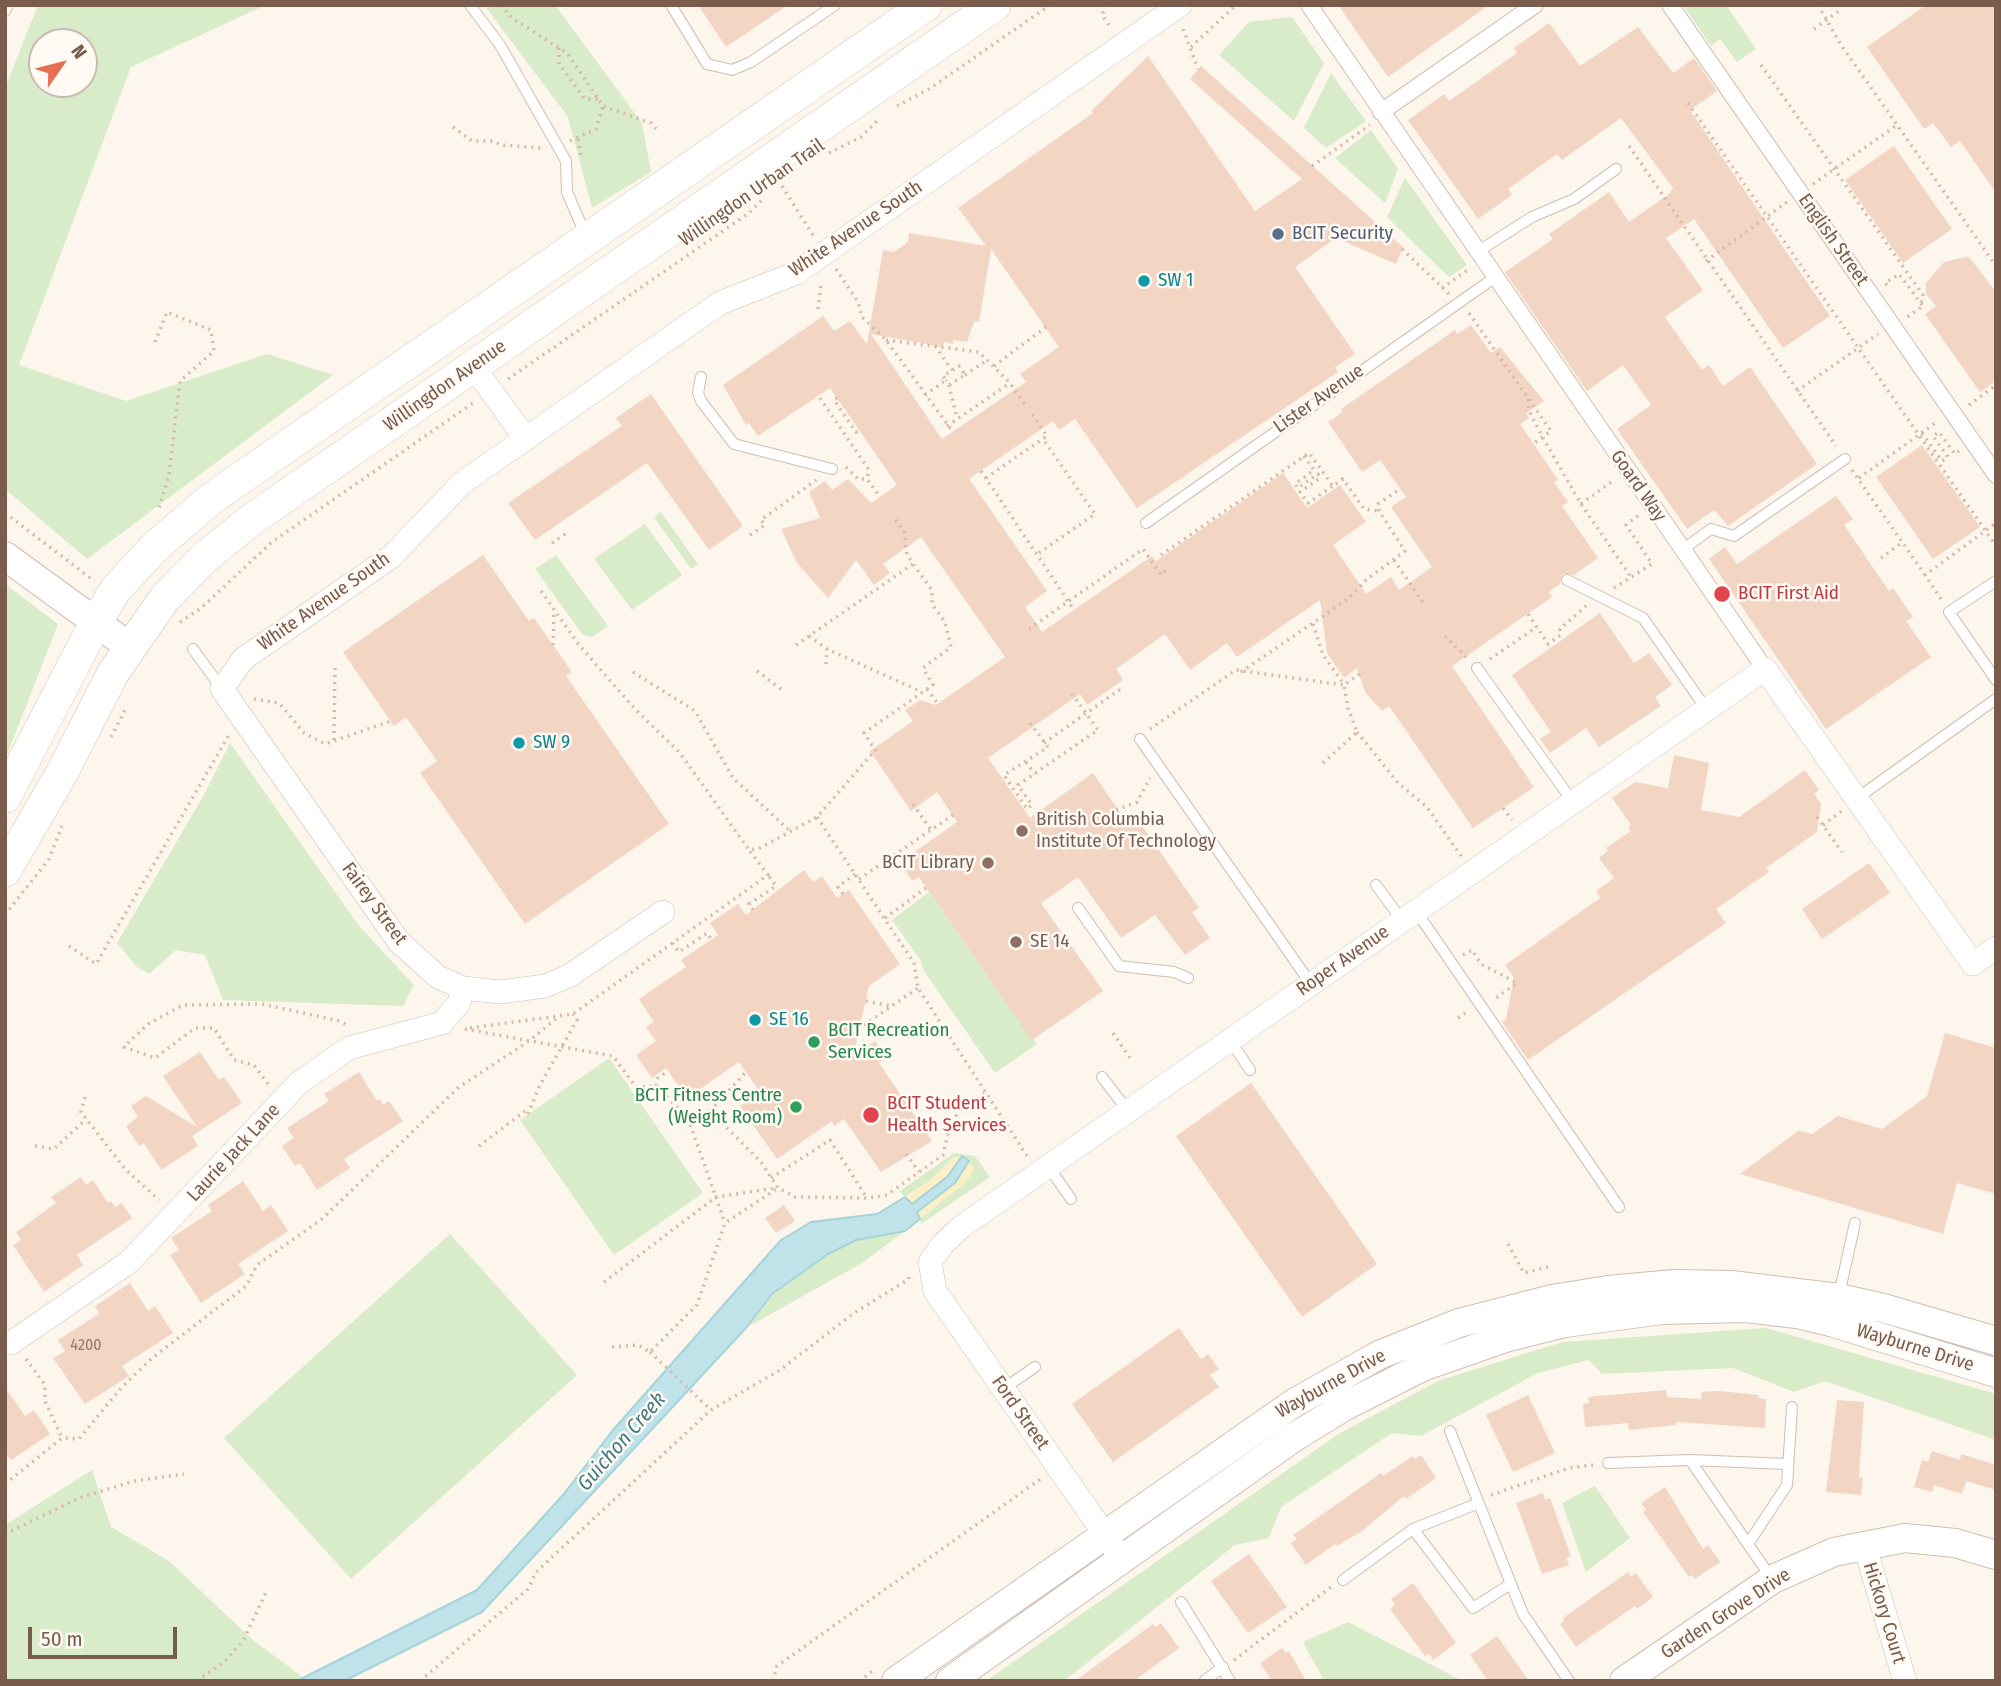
<!DOCTYPE html>
<html>
<head>
<meta charset="utf-8">
<style>
  body { margin:0 }
  #map { position:relative; width:2001px; height:1686px; overflow:hidden; background:#fdf6ec; font-family:"Fira Sans Condensed",sans-serif }
  canvas { display:block }
  .frame { position:absolute; inset:0; border:7px solid #7a5c4d; pointer-events:none }
  .north { position:absolute; left:28px; top:28px; width:70px; height:70px; box-sizing:border-box; background:#fffaf3; border:2px solid #cabbb1; border-radius:50%; rotate:55deg; font-size:19px; font-weight:700; line-height:28px; text-align:center; color:#7a5c4d }
  .north::after { content:''; display:block; margin:auto; width:24px; height:32px; background:#e76f51; clip-path:polygon(50% 0,100% 100%,50% 72%,0 100%) }
  .scale { position:absolute; left:28px; top:1627px; width:149px; height:32px; box-sizing:border-box; border:4px solid #7a5c4d; border-top:0; padding-left:9px; font-size:21px; line-height:24px; white-space:nowrap; color:#7a5c4d; -webkit-text-stroke:5px #fffaf3; paint-order:stroke }
</style>
</head>
<body>
<div id="map">
<canvas width="2001" height="1686"></canvas>
<div class="frame"></div>
<div class="north">N</div>
<div class="scale">50 m</div>
</div>
<script>
const ctx = document.querySelector('canvas').getContext('2d');
ctx.lineJoin = 'round';
function fill(path, color) {
  ctx.fillStyle = color;
  ctx.fill(path, 'evenodd');
}
function poly(rows) {
  const path = new Path2D();
  for (const r of rows) {
    path.moveTo(r[0], r[1]);
    for (let i = 2; i < r.length; i += 2) path.lineTo(r[i], r[i + 1]);
  }
  return path;
}
function strokePath(path, color, width, dash) {
  ctx.strokeStyle = color;
  ctx.lineWidth = width;
  ctx.lineCap = dash ? 'butt' : 'round';
  ctx.setLineDash(dash || []);
  ctx.stroke(path);
}
function drawText(font, color, halo, rows, align = 'center') {
  ctx.font = font + ' "Fira Sans Condensed",sans-serif';
  ctx.lineWidth = 5;
  ctx.setLineDash([]);
  ctx.textBaseline = 'middle';
  ctx.strokeStyle = halo;
  ctx.fillStyle = color;
  for (const [text, x, y, turn = 0] of rows) {
    ctx.save();
    ctx.translate(x, y);
    ctx.rotate((+turn || 0) * Math.PI / 180);
    ctx.textAlign = isNaN(turn) ? turn : align;
    if (halo) ctx.strokeText(text, 0, 0);
    ctx.fillText(text, 0, 0);
    ctx.restore();
  }
}
const green = poly([
  [38,5,266,5,131,67,19,365,126,401,267,354,333,375,87,559,5,489,5,88],
  [42,42,84,42,84,84,42,84],
  [484,5,555,5,642,123,651,172,592,208,568,117],
  [1683,5,1726,5,1756,49,1737,62,1720,39,1711,46],
  [1292,17,1324,63,1294,121,1219,55,1249,22],
  [1331,73,1366,121,1326,148,1304,128],
  [1371,130,1398,169,1385,203,1335,158],
  [1405,178,1467,265,1449,277,1387,217],
  [661,512,698,564,691,569,654,517],
  [645,524,682,575,632,610,594,559],
  [556,555,608,626,592,637,583,635,535,569],
  [5,584,58,624,5,760],
  [230,743,359,926,414,985,403,1006,223,1000,205,955,176,950,149,974,137,967,117,943,204,795],
  [929,892,1037,1044,995,1073,924,971,921,961,892,920],
  [609,1058,703,1193,614,1255,520,1120],
  [954,1153,975,1156,990,1177,921,1224,920,1219,967,1181,969,1161,962,1156,953,1158,931,1180,905,1197,900,1191],
  [905,1231,862,1263,746,1328,772,1294,828,1254,856,1240],
  [450,1234,577,1375,351,1579,224,1438],
  [1766,1328,1996,1394,1996,1440,1825,1381,1794,1392,1733,1368,1602,1374,1589,1360,1538,1373,1421,1436,1392,1433,1281,1507,1269,1538,1235,1545,1064,1681,986,1681,1340,1433,1440,1380,1563,1342],
  [92,1470,111,1527,169,1561,254,1641,308,1681,5,1681,5,1525],
  [1595,1486,1630,1538,1586,1572,1562,1503],
  [1348,1622,1463,1681,1324,1681,1303,1642]
]);
const sand = poly([
  [962,1156,937,1187,912,1204,905,1197,931,1180,953,1158],
  [969,1161,975,1169,967,1181,920,1219,917,1212,955,1183]
]);
const water = poly([
  [962,1156,969,1161,955,1183,917,1212,920,1219,905,1231,856,1240,828,1254,772,1294,746,1328,482,1612,344,1681,297,1681,477,1590,563,1495,613,1430,781,1240,811,1222,877,1214,905,1197,912,1204,947,1177,962,1156]
]);
const building = poly([
  [698,5,788,5,726,47],
  [1338,5,1489,5,1388,77],
  [1926,5,1996,5,1996,193,1960,141,1951,147,1933,123,1924,129,1867,47],
  [1549,23,1580,66,1638,27,1673,73,1694,58,1717,91,1690,110,1830,316,1783,348,1694,219,1666,238,1703,290,1665,317,1702,370,1709,365,1723,386,1750,367,1817,464,1728,526,1714,510,1687,529,1617,429,1651,405,1623,365,1587,391,1505,272,1553,239,1549,234,1609,192,1629,222,1669,194,1673,188,1621,118,1562,160,1557,154,1508,189,1512,195,1478,219,1408,120,1444,94,1449,101,1517,53,1514,48],
  [1148,56,1255,211,1302,179,1190,79,1201,66,1403,247,1396,264,1336,238,1295,267,1355,354,1335,367,1338,372,1137,508,1075,419,1059,430,1053,421,969,479,1047,591,1025,607,1042,632,1152,556,1156,561,1283,473,1307,508,1340,485,1366,522,1333,545,1366,594,1391,577,1399,590,1432,567,1391,507,1406,497,1380,460,1362,472,1328,422,1343,412,1341,409,1455,330,1457,334,1471,325,1491,353,1500,347,1544,401,1526,413,1529,418,1520,424,1558,480,1554,482,1568,502,1562,506,1598,558,1574,575,1562,574,1560,584,1549,592,1552,597,1452,666,1534,787,1473,828,1389,706,1382,711,1365,692,1357,668,1344,678,1327,653,1320,600,1237,657,1227,643,1190,670,1165,634,1116,669,1123,680,1087,705,1080,694,988,758,1030,818,1093,773,1130,827,1139,821,1199,908,1192,912,1210,938,1185,955,1155,915,1121,938,1078,877,1041,903,1103,991,1032,1040,919,877,912,881,900,862,957,822,937,792,911,811,870,751,913,721,905,710,920,700,936,705,1005,657,921,537,883,564,890,573,874,585,856,560,828,598,797,563,781,529,820,518,809,492,825,481,832,490,848,479,871,503,897,485,830,388,758,436,749,423,746,425,723,385,823,316,834,331,850,321,867,344,883,250,894,252,908,242,909,233,986,246,958,208,1093,113,1091,111],
  [991,249,1059,347,1020,374,1026,382,942,439,871,334,943,347,944,342,953,344,953,340,967,342,974,321,979,322],
  [1894,146,1952,229,1903,263,1845,180],
  [1965,257,1970,258,1996,292,1996,381,1980,392,1925,314,1936,306,1926,294,1926,283,1944,262],
  [651,394,743,526,709,550,647,463,535,540,508,503,622,426,616,418],
  [1922,445,1980,527,1933,559,1876,477],
  [1836,496,1853,519,1844,525,1889,591,1893,588,1913,617,1906,621,1931,657,1826,729,1709,559,1725,547,1737,564],
  [483,555,529,621,534,618,572,672,566,676,669,824,525,924,420,773,437,761,406,717,394,726,343,652],
  [1600,613,1634,663,1649,653,1672,685,1655,697,1661,706,1599,747,1586,728,1550,753,1540,739,1551,732,1512,675],
  [1674,755,1709,763,1701,810,1739,817,1805,770,1819,790,1814,794,1821,804,1817,832,1766,868,1769,872,1716,909,1726,923,1528,1060,1502,1022,1506,1019,1514,978,1505,965,1600,898,1596,891,1614,878,1599,858,1608,851,1606,848,1631,831,1628,827,1631,825,1612,798,1635,782,1668,788],
  [1869,863,1890,893,1822,939,1802,909],
  [804,870,813,882,822,876,837,898,849,890,900,964,869,986,853,1056,875,1041,887,1058,879,1063,932,1141,881,1172,844,1119,834,1126,832,1121,777,1159,740,1106,760,1092,739,1062,687,1098,666,1068,652,1078,636,1055,656,1041,646,1027,654,1022,639,999,686,967,681,960,718,935,710,923,738,904,746,915],
  [1945,1033,1996,1048,1996,1194,1957,1183,1943,1234,1740,1174,1798,1131,1812,1134,1838,1116,1882,1129,1927,1096],
  [200,1052,219,1080,224,1077,242,1103,192,1136,198,1146,161,1170,144,1143,139,1146,126,1126,138,1117,131,1106,146,1096,197,1127,163,1076],
  [359,1072,377,1101,380,1099,383,1105,389,1101,403,1121,344,1159,350,1168,317,1190,300,1163,295,1166,282,1146,294,1138,287,1128,329,1101,324,1094],
  [1251,1083,1377,1264,1302,1317,1176,1136],
  [81,1177,86,1185,93,1180,108,1203,111,1201,115,1207,122,1203,132,1218,77,1255,83,1265,44,1292,13,1245,21,1240,16,1232,56,1203,51,1197],
  [243,1181,263,1211,271,1205,288,1231,238,1264,245,1274,201,1303,170,1255,179,1250,171,1238,212,1211,208,1205],
  [784,1205,795,1221,776,1233,765,1218],
  [130,1283,148,1311,155,1306,173,1333,122,1366,129,1376,85,1404,53,1358,65,1351,58,1340,99,1314,95,1306],
  [1179,1328,1201,1359,1208,1354,1219,1369,1210,1375,1219,1387,1113,1462,1072,1404],
  [5,1387,25,1416,34,1410,50,1434,11,1460,5,1452],
  [1666,1390,1667,1397,1701,1399,1702,1392,1719,1391,1759,1395,1758,1398,1766,1399,1765,1428,1676,1422,1676,1425,1629,1430,1628,1423,1585,1427,1583,1404,1589,1403,1588,1397],
  [1528,1395,1555,1453,1513,1472,1486,1415],
  [1837,1400,1864,1402,1859,1477,1863,1478,1861,1495,1826,1492],
  [1932,1451,1960,1460,1961,1454,1996,1465,1996,1490,1966,1481,1962,1494,1934,1485,1932,1492,1914,1487,1922,1460,1928,1462],
  [1421,1455,1436,1478,1406,1499,1404,1496,1362,1531,1337,1546,1335,1544,1306,1565,1291,1543,1297,1539,1293,1535,1381,1473,1383,1476,1413,1456,1415,1459],
  [1665,1487,1703,1549,1708,1545,1720,1562,1695,1579,1692,1575,1689,1577,1643,1512,1646,1510,1641,1503],
  [1543,1493,1545,1500,1550,1498,1571,1556,1566,1558,1569,1565,1542,1574,1516,1503],
  [1249,1554,1287,1607,1248,1633,1211,1581],
  [1628,1572,1631,1577,1636,1573,1653,1597,1637,1609,1635,1606,1576,1647,1560,1624,1564,1621,1563,1618],
  [1413,1583,1456,1643,1433,1660,1429,1653,1425,1656,1390,1609,1395,1605,1391,1599],
  [1161,1623,1179,1648,1134,1681,1075,1681,1153,1624,1156,1627],
  [1497,1636,1529,1681,1488,1681,1470,1655],
  [1282,1648,1286,1653,1289,1651,1306,1681,1272,1681,1260,1663]
]);
const path = poly([
  [501,5,512,18,567,53,603,106,651,123,659,132],
  [1106,5,1102,15,1111,28],
  [1818,5,1841,45,1996,266],
  [1183,29,1198,69],
  [1814,29,1840,10],
  [1191,47,1236,5],
  [559,48,559,64,585,99,599,99],
  [1761,65,1923,295,1920,308,1906,318],
  [1688,103,1996,546],
  [897,106,929,89,1050,5],
  [453,127,472,141,494,141,501,145,542,148],
  [578,139,582,159],
  [570,141,596,129,603,106],
  [1629,146,1836,446],
  [829,153,861,137,879,119],
  [1312,166,1370,125],
  [1813,184,1897,125],
  [782,186,814,237],
  [1402,249,1449,294],
  [1706,261,1787,202],
  [836,269,858,302,862,317,886,340,953,432],
  [1887,285,1885,283,1899,274,1922,305],
  [1442,288,1469,269],
  [818,309,821,284],
  [1469,313,1551,431,1533,444],
  [886,340,979,352,1010,383,1025,405],
  [155,342,167,312,211,330,214,351,180,381,169,475,158,511],
  [935,346,952,370],
  [994,366,1046,327],
  [965,375,986,361],
  [508,379,749,213,762,200],
  [949,385,957,419],
  [1797,391,1878,334],
  [925,395,946,380,943,376,959,366,965,375,949,385,946,380],
  [820,398,869,470,867,479,880,497],
  [837,398,834,400,856,432,859,430],
  [1528,399,1529,411,1543,438,1581,504,1631,577],
  [1969,405,1996,385],
  [947,426,1010,383],
  [1922,433,1942,461,1948,457,1933,436,1939,432,1955,454,1959,451],
  [1304,456,1314,470,1295,484,1298,488,1318,474,1320,478,1300,492,1308,503,1333,486],
  [846,467,858,479,867,479],
  [1852,470,1925,575],
  [981,471,1074,610],
  [986,478,1047,436,1031,413],
  [1859,478,1938,421],
  [1581,504,1614,480],
  [5,513,93,580],
  [750,535,765,525,761,520,816,480],
  [552,543,568,532],
  [1039,553,1095,514,1043,439],
  [1161,555,1309,453,1333,486,1343,479,1364,509,1379,511],
  [1881,558,1903,542],
  [1394,560,1424,604],
  [1614,588,1652,564,1626,525,1639,515],
  [541,591,579,645,635,709,680,753,749,850],
  [1941,599,1925,575,1996,523],
  [1528,614,1548,644,1561,635,1560,629,1587,605],
  [180,622,200,609,272,542,473,403],
  [1313,624,1323,655,1343,683],
  [1029,629,1143,549,1161,575,1168,568],
  [809,636,827,649,922,692],
  [1445,636,1467,658],
  [553,645,554,611],
  [796,645,913,564,907,554,904,532,894,517],
  [1490,659,1537,627],
  [826,664,827,649],
  [757,671,785,692],
  [633,672,695,711,733,778,790,831],
  [1241,672,1348,599,1366,580,1405,551,1379,511,1378,504,1400,489],
  [927,689,938,704],
  [254,699,279,703,304,733,325,744,391,721],
  [1030,723,1048,747,1004,775,1027,809,1032,805,1018,785,1098,730,1072,694],
  [1150,729,1236,670,1344,685],
  [1357,732,1398,783,1427,807,1461,856],
  [111,737,127,706],
  [334,740,335,666],
  [1044,743,1122,688],
  [876,751,864,733,933,685,923,668,951,647,945,622,932,604,932,590,913,564],
  [1026,762,1035,774],
  [1323,763,1357,732,1348,708,1344,685,1364,671],
  [913,804,931,830],
  [1503,808,1512,820],
  [1116,810,1137,802,1150,778],
  [817,817,914,963,918,988,1027,1156],
  [1817,817,1842,852],
  [1823,825,1842,811],
  [859,879,953,815],
  [843,894,838,887,855,874],
  [753,910,749,904,776,886,768,875],
  [5,915,49,859,62,826],
  [885,918,926,888],
  [672,943,679,952,707,933,711,939],
  [69,946,96,964,229,735],
  [1463,955,1472,950,1481,964,1517,983,1493,1000],
  [866,1001,891,1006],
  [1458,1018,1468,1011],
  [470,1028,573,1014,768,875,749,850,760,848,817,817,872,754],
  [465,1029,613,1056,636,1087,656,1086,688,1118,710,1111,761,1162,778,1188,795,1197,868,1198,887,1195,943,1155,950,1125,960,1110,986,1093],
  [858,1029,918,988],
  [1113,1033,1130,1058],
  [268,1084,254,1065,234,1060,214,1028,195,1028,155,1058,124,1047,148,1024,183,1005,262,1004,340,1021,348,1026],
  [656,1086,658,1078,668,1071],
  [85,1097,81,1112,125,1169,159,1200],
  [710,1111,746,1072],
  [528,1114,540,1085,577,1020,573,1014],
  [688,1118,725,1223],
  [35,1146,54,1149,86,1119],
  [479,1146,528,1109],
  [906,1154,919,1172],
  [771,1178,830,1140,867,1198],
  [1508,1244,1524,1273,1548,1267],
  [604,1282,716,1197,776,1188],
  [612,1347,638,1345,650,1352,697,1305,725,1223,778,1188],
  [650,1352,711,1410],
  [26,1359,45,1385,45,1401,62,1438],
  [5,1484,62,1438,79,1439,121,1388,151,1359,246,1286,257,1265,322,1219,459,1087,529,1041,557,1018],
  [1491,1495,1569,1468,1593,1465],
  [5,1534,79,1498,134,1481,184,1474],
  [1234,1660,1331,1587],
  [197,1681,225,1661,243,1641,267,1590],
  [420,1681,528,1589,536,1572,711,1410,780,1370,854,1313,909,1279,908,1272],
  [773,1681,777,1666,1042,1478],
  [859,1681,875,1669]
]);
const service = poly([
  [470,5,500,45,566,161,567,192,586,236],
  [671,5,707,64,732,70,751,62,835,5],
  [5,11,8,5],
  [1477,252,1532,217,1574,199,1616,169],
  [701,377,698,393,701,401,734,444,832,469],
  [1146,523,1494,278],
  [1682,550,1711,529,1734,536,1845,459],
  [1567,580,1643,618,1707,710],
  [1996,581,1949,612,1996,680],
  [193,649,222,689],
  [1477,668,1573,802],
  [1140,739,1311,984],
  [1856,799,1996,699],
  [1376,885,1402,920],
  [1078,908,1119,966,1174,972,1188,978],
  [1416,911,1619,1207],
  [1230,1040,1250,1070],
  [1102,1077,1128,1111],
  [1048,1166,1071,1199],
  [1839,1295,1855,1223],
  [1003,1389,1035,1367],
  [1450,1431,1523,1614,1569,1681],
  [1690,1460,1772,1579],
  [1608,1463,1690,1460,1787,1464],
  [1413,1529,1473,1608,1509,1585],
  [1748,1544,1787,1485,1792,1407],
  [1343,1580,1413,1529,1479,1503],
  [1181,1602,1230,1681],
  [1204,1681,1223,1667]
]);
const pedestrian = poly([
  [1309,5,1765,669],
  [1670,5,1996,475],
  [1381,112,1535,5]
]);
const minor = poly([
  [473,366,526,439],
  [663,912,569,976,545,986,500,992,463,988,438,977,399,942,222,689,243,659,391,557,462,483,720,303,796,273,1180,5],
  [11,1343,129,1262,299,1083,349,1048,442,1023,459,1003,463,988],
  [1864,1544,1905,1681],
  [1115,1549,935,1291,930,1262,943,1244,961,1227,1765,669,1973,964,1996,948]
]);
const tertiary = poly([
  [5,556,130,647],
  [896,1681,1294,1403,1379,1355,1459,1323,1552,1299,1608,1290,1674,1284,1731,1285,1839,1298,1883,1308,1996,1341],
  [950,1681,1293,1438,1345,1406,1422,1367,1505,1338,1565,1323,1662,1310,1746,1308,1797,1314,1834,1323,1996,1373],
  [1624,1681,1773,1579,1834,1552,1905,1538,1955,1543,1996,1555]
]);
const secondary = poly([
  [5,797,96,622,116,589,156,546,212,498,926,5],
  [5,871,63,771,113,673,165,598,203,559,251,520,995,5]
]);
const markers = [
  [1278,234,7,"#5c6f8a"],
  [1144,281,7,"#0f9aa8"],
  [1722,594,9,"#e0444e"],
  [519,743,7,"#0f9aa8"],
  [1022,831,7,"#8d6e63"],
  [988,863,7,"#8d6e63"],
  [1016,942,7,"#8d6e63"],
  [755,1020,7,"#0f9aa8"],
  [814,1042,7,"#2e9e5b"],
  [796,1107,7,"#2e9e5b"],
  [871,1115,9,"#e0444e"]
];
const numberNames = [
  ["4200",86,1346]
];
const streetNames = [
  ["Willingdon Urban Trail",752,193,-35],
  ["White Avenue South",856,229,-34],
  ["English Street",1833,240,55],
  ["Willingdon Avenue",445,386,-35],
  ["Lister Avenue",1319,399,-35],
  ["Goard Way",1638,486,55],
  ["White Avenue South",324,602,-35],
  ["Fairey Street",374,904,54],
  ["Roper Avenue",1343,961,-35],
  ["Laurie Jack Lane",234,1153,-47],
  ["Wayburne Drive",1915,1348,17],
  ["Wayburne Drive",1331,1384,-29],
  ["Ford Street",1020,1413,55],
  ["Hickory Court",1884,1613,73],
  ["Garden Grove Drive",1726,1614,-33]
];
const serviceNames = [
  ["BCIT Security",1292,234]
];
const cultureNames = [
  ["SW 1",1158,281],
  ["SW 9",533,743],
  ["SE 16",769,1020]
];
const healthNames = [
  ["BCIT First Aid",1738,594],
  ["BCIT Student",887,1104],
  ["Health Services",887,1126]
];
const educationNames = [
  ["British Columbia",1036,820],
  ["Institute Of Technology",1036,842],
  ["BCIT Library",974,863,"right"],
  ["SE 14",1030,942]
];
const leisureNames = [
  ["BCIT Recreation",828,1031],
  ["Services",828,1053],
  ["BCIT Fitness Centre",782,1096,"right"],
  ["(Weight Room)",782,1118,"right"]
];
const waterNames = [
  ["Guichon Creek",622,1442,-49]
];
fill(green, '#d8ecc9');
fill(sand, '#fcefc7');
fill(water, '#bfe3e8');
strokePath(water, '#a5d3da', 2);
fill(building, '#f3d5c3');
strokePath(service, '#d1beb0', 12);
strokePath(pedestrian, '#d1beb0', 18);
strokePath(minor, '#d1beb0', 24);
strokePath(tertiary, '#d1beb0', 30);
strokePath(secondary, '#d6c0b0', 33);
strokePath(path, '#d9b8a5', 3.5, [2, 5]);
strokePath(service, '#fff', 10);
strokePath(pedestrian, '#fff', 16);
strokePath(minor, '#fff', 23);
strokePath(tertiary, '#fff', 28);
strokePath(secondary, '#fff', 32);
for (const [x, y, r, color] of markers) {
  const dot = new Path2D();
  dot.arc(x, y, r, 0, 2 * Math.PI);
  ctx.fillStyle = color;
  ctx.fill(dot);
  strokePath(dot, '#fffaf3', 2.5);
}
drawText('16px', '#987a6a', null, numberNames);
drawText('19px', '#7a5c4d', '#fffaf3', streetNames);
drawText('19px', '#4e5e75', '#fffaf3', serviceNames, 'left');
drawText('19px', '#0d838f', '#fffaf3', cultureNames, 'left');
drawText('19px', '#be3a42', '#fffaf3', healthNames, 'left');
drawText('19px', '#785e54', '#fffaf3', educationNames, 'left');
drawText('19px', '#27864d', '#fffaf3', leisureNames, 'left');
drawText('italic 21px', '#437c86', '#fffaf3', waterNames);
</script>
</body>
</html>
